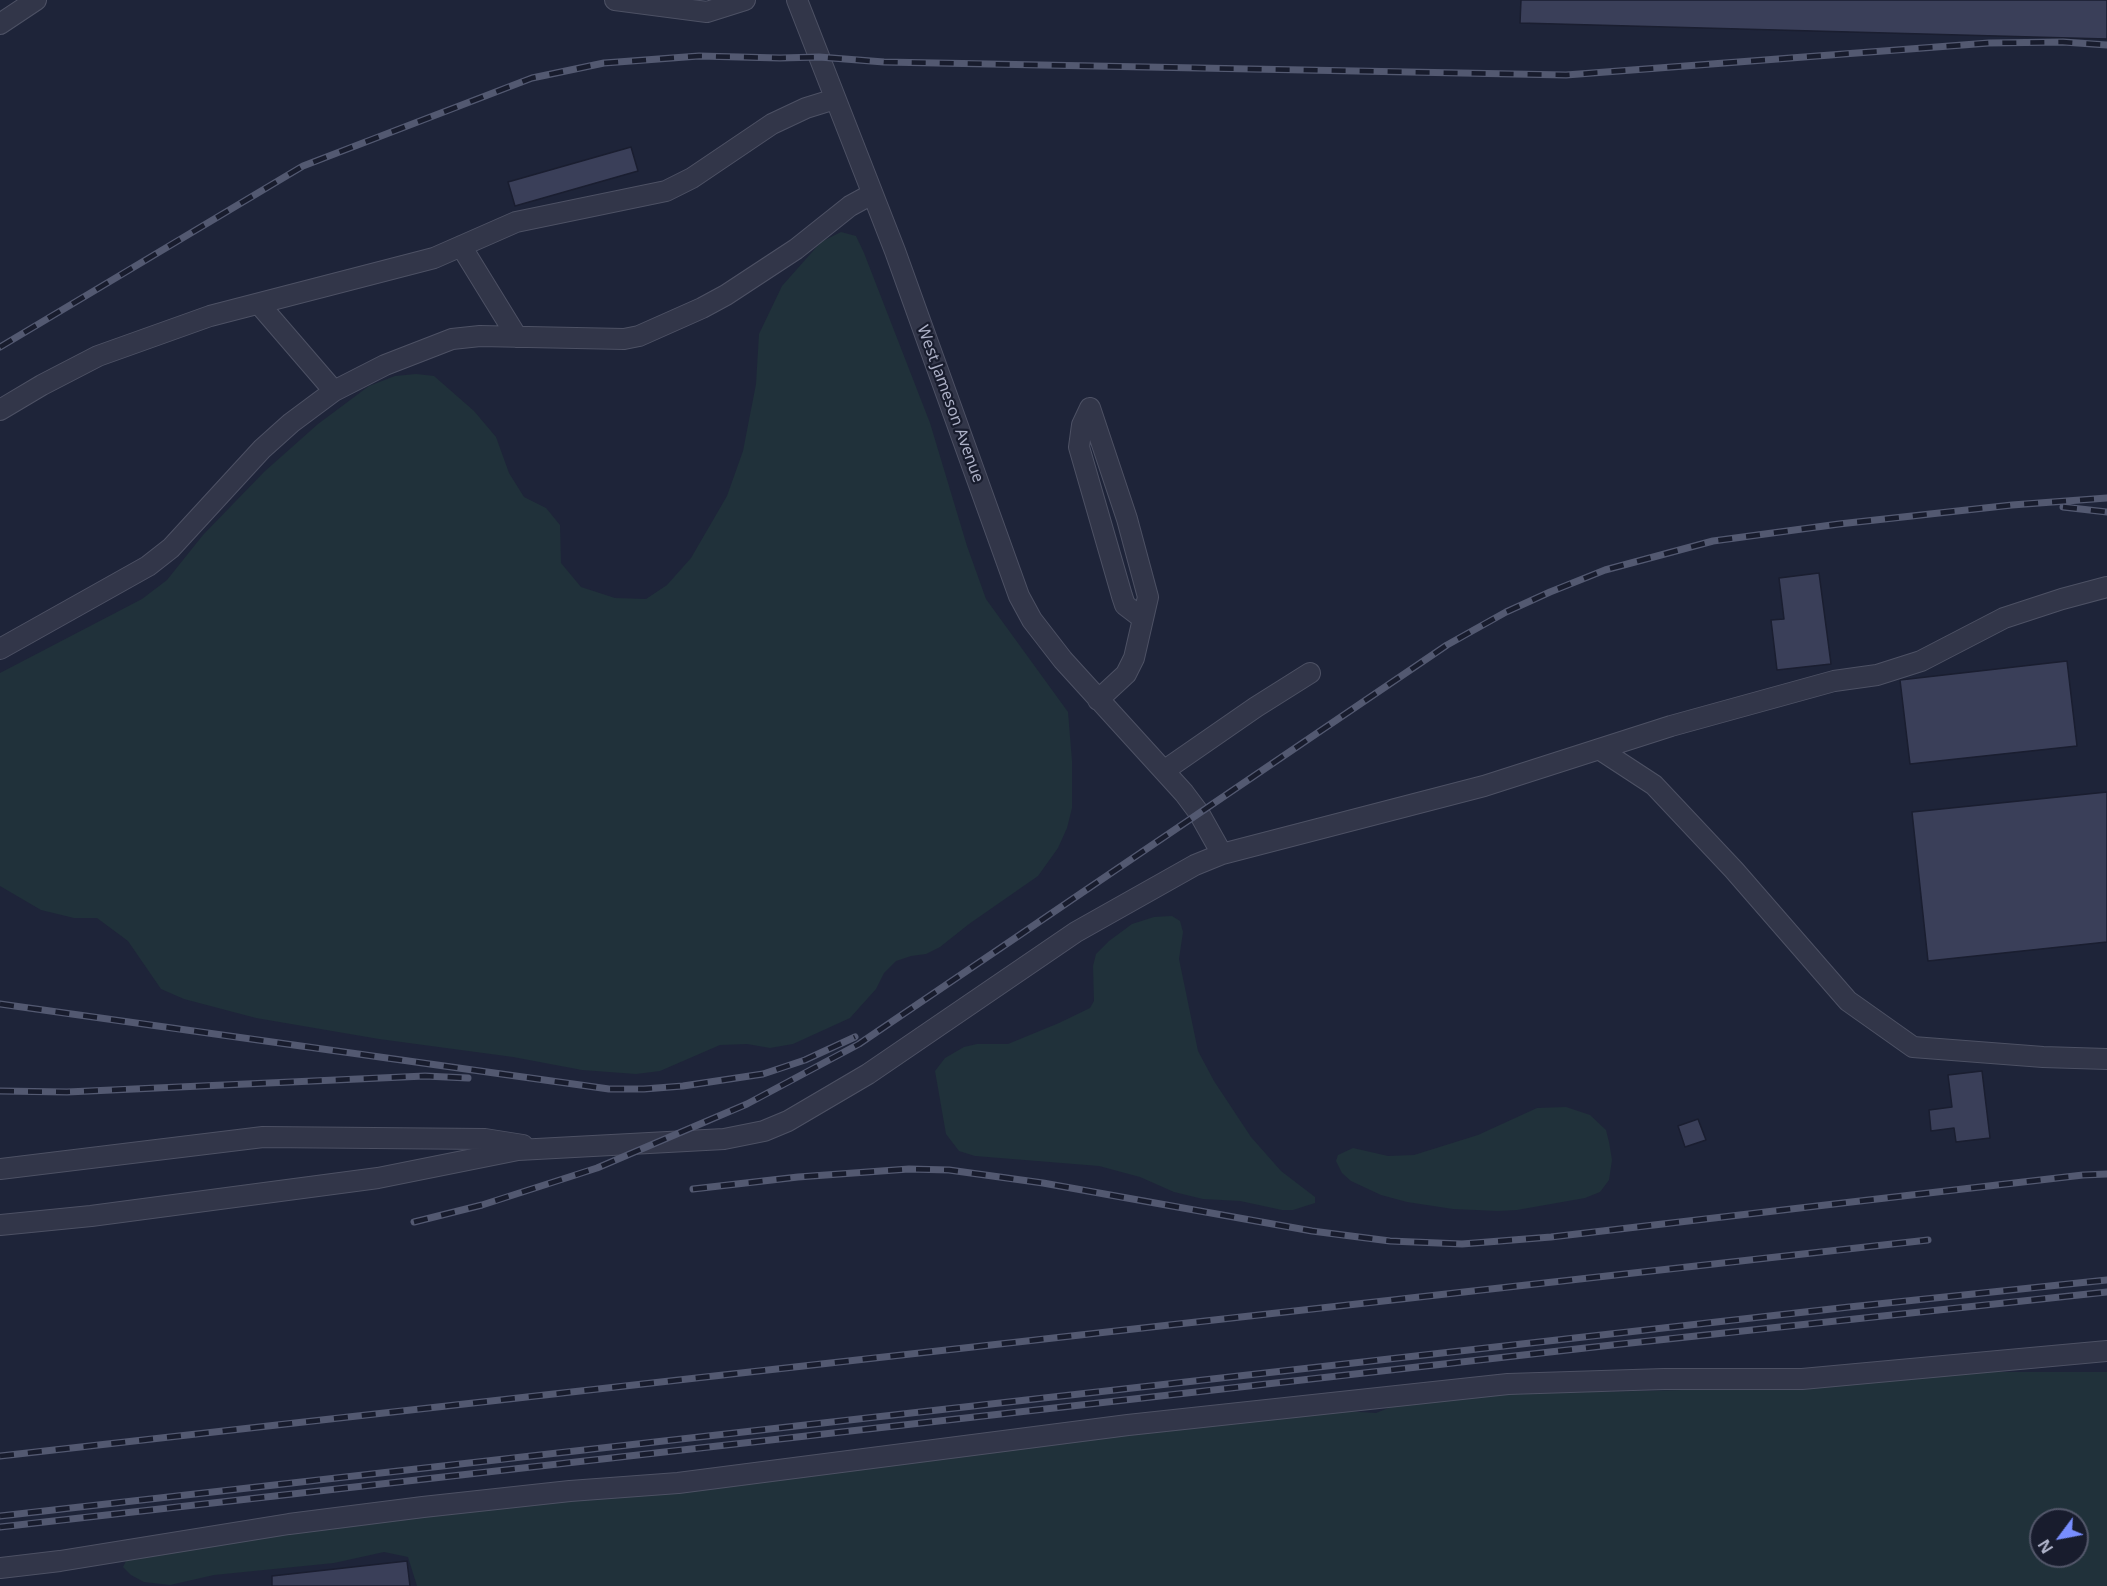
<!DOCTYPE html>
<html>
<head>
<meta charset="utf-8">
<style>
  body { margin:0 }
  #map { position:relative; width:2107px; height:1586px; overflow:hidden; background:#1e2439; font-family:"Noto Sans",sans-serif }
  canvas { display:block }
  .north { position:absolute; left:2029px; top:1508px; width:60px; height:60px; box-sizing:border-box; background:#181c2d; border:2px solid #53576a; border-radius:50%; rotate:238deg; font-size:16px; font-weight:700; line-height:24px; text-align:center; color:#acb0c6 }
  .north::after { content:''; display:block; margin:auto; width:21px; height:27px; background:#788eff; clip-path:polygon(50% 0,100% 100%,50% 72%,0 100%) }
</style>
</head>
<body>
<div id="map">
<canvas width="2107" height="1586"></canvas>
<div class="north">N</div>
</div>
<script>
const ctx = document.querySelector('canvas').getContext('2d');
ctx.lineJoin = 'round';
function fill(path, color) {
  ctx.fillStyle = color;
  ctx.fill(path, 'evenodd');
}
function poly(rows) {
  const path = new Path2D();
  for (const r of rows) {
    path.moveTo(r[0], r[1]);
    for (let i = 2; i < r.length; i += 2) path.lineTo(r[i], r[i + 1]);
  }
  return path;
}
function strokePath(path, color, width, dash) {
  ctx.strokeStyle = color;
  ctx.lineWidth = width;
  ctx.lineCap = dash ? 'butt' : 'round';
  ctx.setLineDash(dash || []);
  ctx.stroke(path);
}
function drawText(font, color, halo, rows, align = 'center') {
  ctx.font = font + ' "Noto Sans",sans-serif';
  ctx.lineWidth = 4.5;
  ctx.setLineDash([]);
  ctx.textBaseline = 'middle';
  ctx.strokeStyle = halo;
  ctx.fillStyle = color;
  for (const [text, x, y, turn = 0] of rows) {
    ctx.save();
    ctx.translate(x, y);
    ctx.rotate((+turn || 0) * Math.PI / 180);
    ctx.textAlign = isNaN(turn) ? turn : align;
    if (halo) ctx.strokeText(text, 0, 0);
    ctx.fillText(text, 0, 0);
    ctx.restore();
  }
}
const green = poly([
  [841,232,856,236,864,253,930,423,967,546,986,599,1068,712,1072,761,1072,808,1067,828,1058,848,1038,876,969,924,940,947,926,954,911,956,896,961,884,973,876,989,850,1018,793,1044,770,1048,747,1044,720,1045,660,1071,636,1074,582,1070,513,1057,379,1039,256,1018,184,999,161,989,128,941,97,918,74,918,41,910,0,886,0,673,142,599,167,580,203,535,264,472,318,424,369,386,395,376,416,374,434,376,474,411,496,437,509,473,524,497,546,508,560,525,561,563,581,587,615,598,646,599,667,585,691,558,727,496,743,451,756,384,759,334,782,286,821,242],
  [1172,916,1180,921,1183,932,1179,959,1198,1051,1214,1081,1251,1137,1281,1171,1315,1197,1315,1203,1293,1210,1282,1210,1240,1201,1203,1199,1174,1192,1140,1177,1099,1166,975,1156,959,1151,946,1134,935,1071,945,1058,964,1047,977,1044,1008,1044,1059,1023,1090,1008,1094,1001,1093,966,1096,954,1109,941,1132,924,1154,917],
  [1566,1107,1590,1115,1606,1130,1609,1142,1612,1160,1609,1180,1600,1192,1585,1198,1517,1210,1498,1211,1453,1209,1407,1202,1381,1195,1351,1181,1342,1173,1336,1161,1338,1155,1353,1148,1388,1156,1414,1155,1478,1135,1537,1108],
  [1982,1372,2107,1372,2107,1586,417,1586,408,1557,384,1552,334,1563,214,1575,170,1585,144,1582,131,1575,123,1567,126,1561,152,1554,319,1527,938,1454,1344,1411,1376,1413,1406,1401,1447,1395,1822,1387],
  [2041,1520,2077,1520,2077,1556,2041,1556]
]);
const building = poly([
  [1521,0,2107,0,2107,39,1520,23,1521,0],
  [631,147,638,171,515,206,508,182,631,147],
  [1819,573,1831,664,1777,670,1771,620,1784,619,1779,578,1819,573],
  [2067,661,2077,746,1910,764,1900,680,2067,661],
  [2107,792,2107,942,1928,961,1912,812,2107,792],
  [1982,1071,1990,1138,1956,1142,1954,1128,1931,1131,1929,1110,1952,1107,1948,1075,1982,1071],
  [1698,1119,1706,1140,1685,1147,1678,1126,1698,1119],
  [407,1561,410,1586,272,1586,272,1576,407,1561]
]);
const minor = poly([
  [615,0,707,12,745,0],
  [797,0,895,251,1019,596,1032,620,1063,660,1184,793,1199,813,1222,854],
  [0,24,36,0],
  [461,246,517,337],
  [259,304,334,391],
  [1090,408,1127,519,1148,597,1134,658,1126,674,1098,700],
  [1090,408,1082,425,1079,447,1122,596,1125,605,1142,618],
  [0,410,42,385,98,356,210,316,434,258,516,222,666,191,692,178,772,124,806,108,835,99],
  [0,649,148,566,171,548,262,449,291,423,334,391,385,365,452,339,480,336,624,339,639,336,702,308,726,295,796,249,850,206,872,194],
  [1599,749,1654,785,1734,870,1848,1001,1913,1047,2043,1057,2107,1059],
  [1165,770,1256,707,1310,673],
  [0,1169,263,1137,485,1139,523,1145],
  [0,1225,91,1216,378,1178,518,1150,724,1139,764,1131,788,1121,868,1074,1076,932,1195,865,1222,854,1484,786,1671,726,1834,681,1877,675,1921,661,2004,618,2062,599,2107,587],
  [0,1568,60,1561,289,1524,423,1507,570,1491,678,1483,1128,1425,1508,1384,1664,1379,1802,1379,2107,1351]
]);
const rail = poly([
  [0,347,303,166,532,78,604,63,699,56,780,58,819,57,884,62,1566,75,1989,43,2063,42,2107,45],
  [2063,507,2107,512],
  [0,1004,609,1089,644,1089,683,1086,763,1074,805,1060,855,1037],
  [0,1091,67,1092,425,1076,468,1078],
  [693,1189,798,1177,909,1169,949,1170,1043,1183,1312,1231,1390,1241,1462,1244,1551,1237,2083,1175,2107,1174],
  [414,1222,482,1205,597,1168,747,1104,859,1044,1447,645,1506,612,1550,592,1605,570,1713,541,1839,524,2012,505,2107,498],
  [0,1456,1928,1240],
  [0,1516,1849,1307,2107,1280],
  [0,1527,1612,1345,2107,1292]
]);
const streetNames = [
  ["West Jameson Avenue",950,404,70]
];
fill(green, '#20313a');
fill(building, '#3a3f59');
strokePath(building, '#1a1e30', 1.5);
strokePath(minor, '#4d5164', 22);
strokePath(minor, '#323649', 20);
strokePath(rail, '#535971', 7);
strokePath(rail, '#181c2d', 4.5, [14]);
drawText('16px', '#acb0c6', '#181c2d', streetNames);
</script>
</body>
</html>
